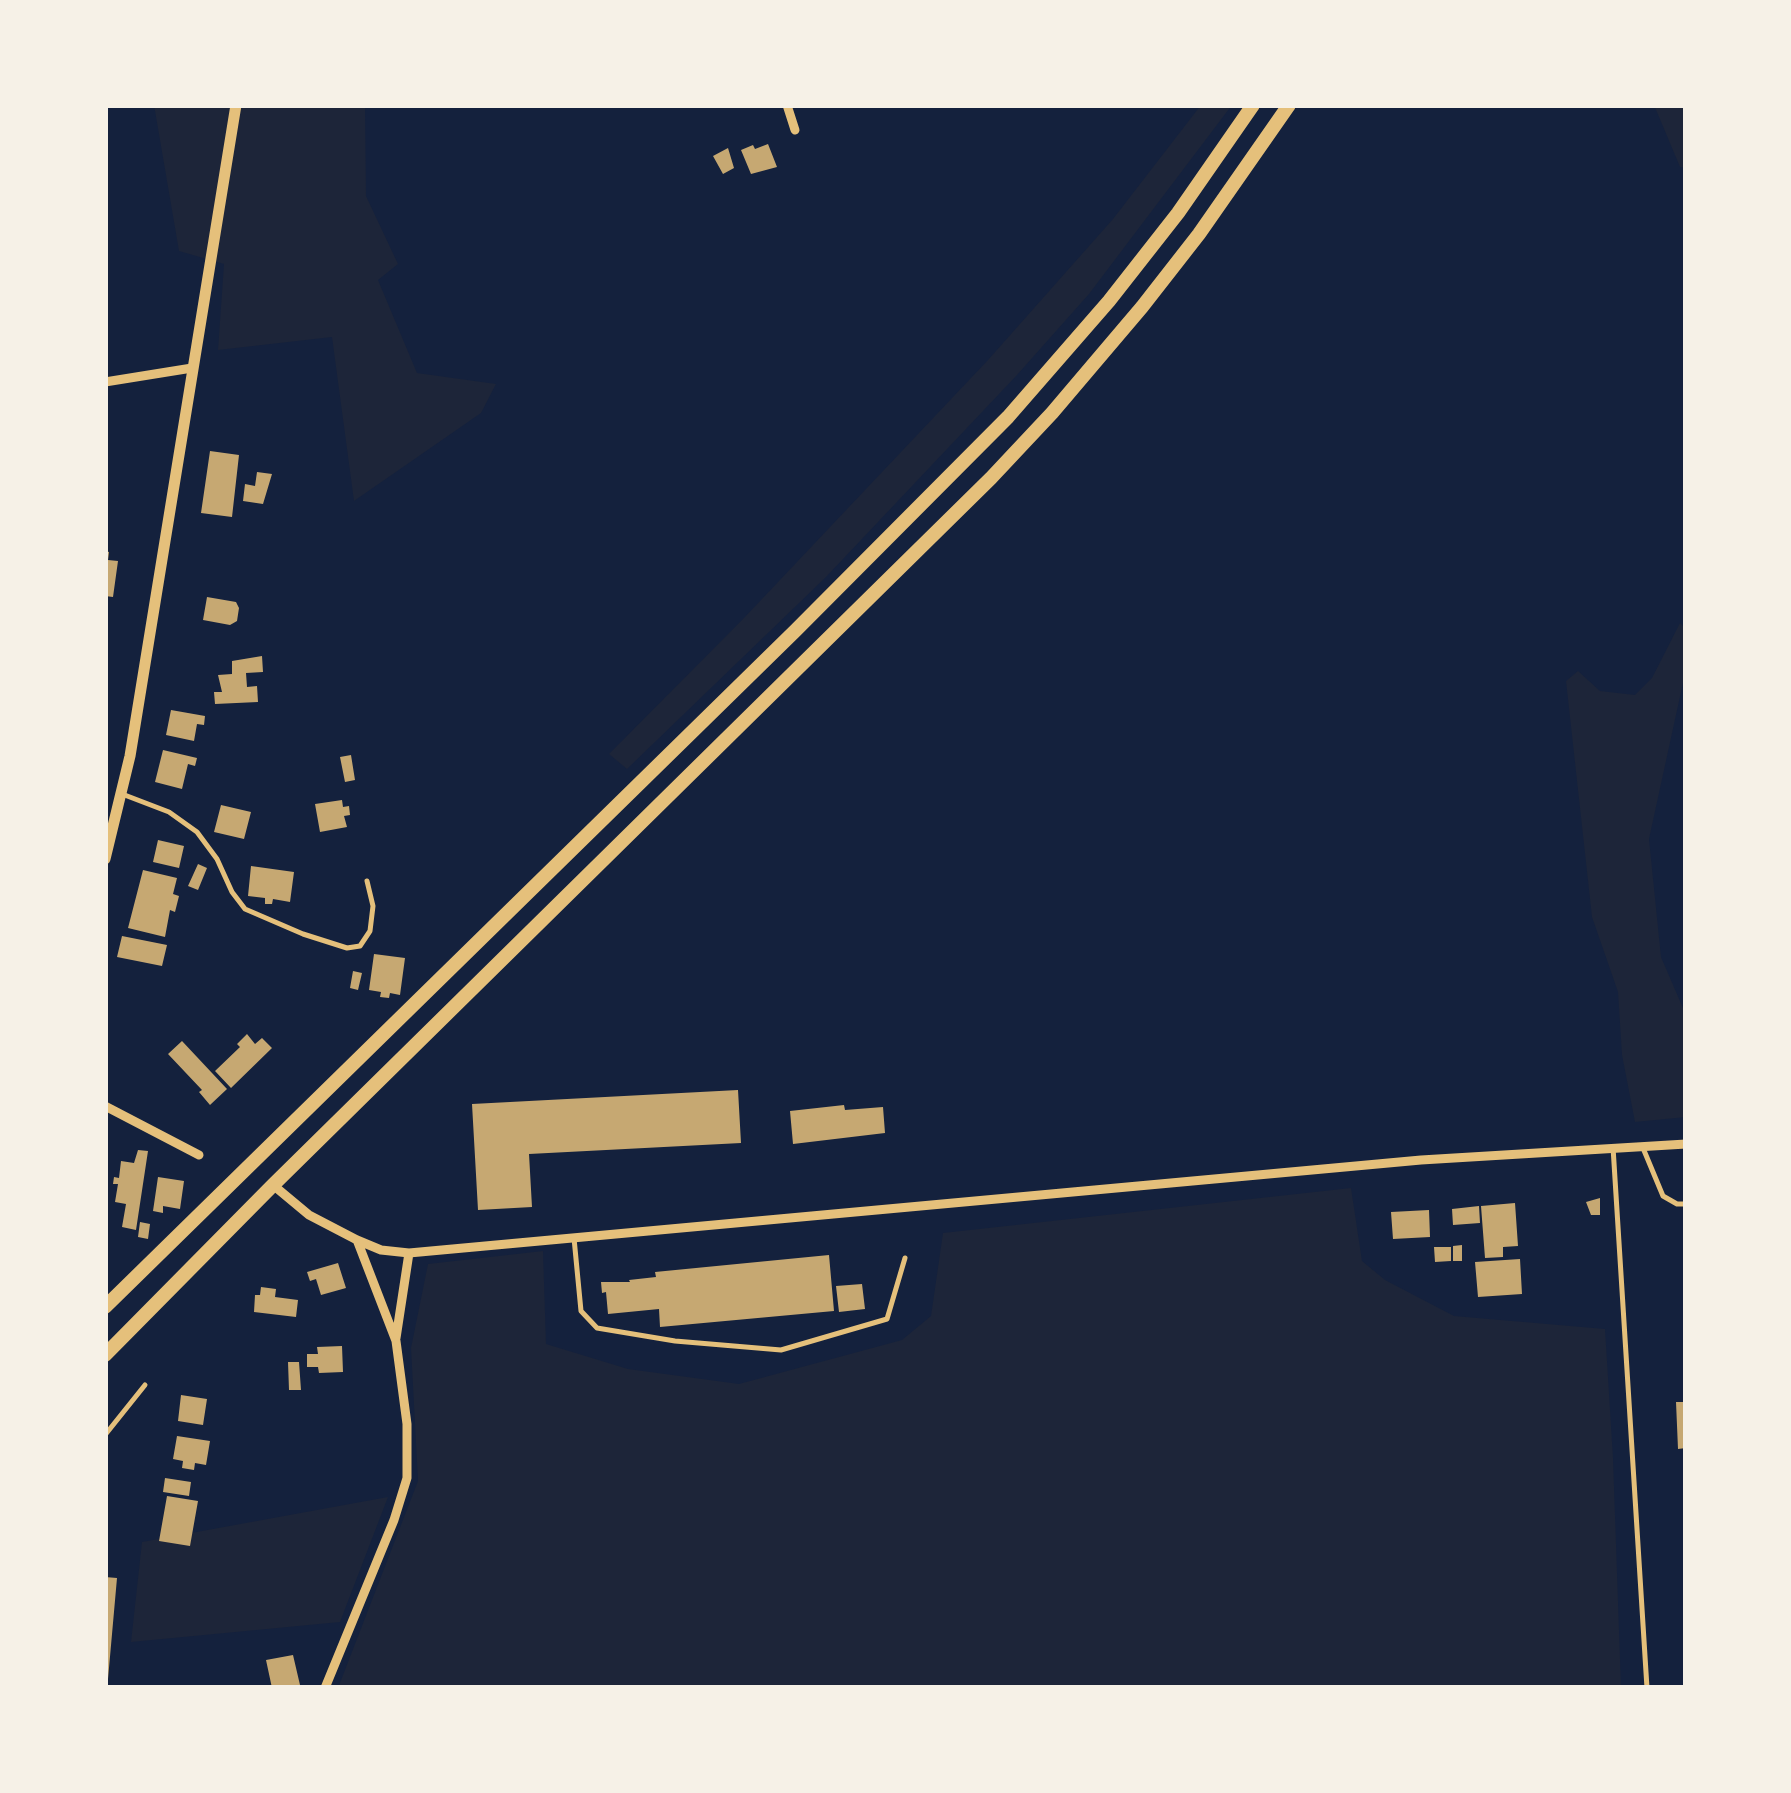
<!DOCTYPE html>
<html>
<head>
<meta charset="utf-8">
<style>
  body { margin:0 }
  #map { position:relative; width:1791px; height:1793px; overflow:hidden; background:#14213d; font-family:"Archivo Narrow",sans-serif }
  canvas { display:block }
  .frame { position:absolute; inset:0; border:108px solid #f6f1e7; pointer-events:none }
</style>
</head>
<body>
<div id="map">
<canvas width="1791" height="1793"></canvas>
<div class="frame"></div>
</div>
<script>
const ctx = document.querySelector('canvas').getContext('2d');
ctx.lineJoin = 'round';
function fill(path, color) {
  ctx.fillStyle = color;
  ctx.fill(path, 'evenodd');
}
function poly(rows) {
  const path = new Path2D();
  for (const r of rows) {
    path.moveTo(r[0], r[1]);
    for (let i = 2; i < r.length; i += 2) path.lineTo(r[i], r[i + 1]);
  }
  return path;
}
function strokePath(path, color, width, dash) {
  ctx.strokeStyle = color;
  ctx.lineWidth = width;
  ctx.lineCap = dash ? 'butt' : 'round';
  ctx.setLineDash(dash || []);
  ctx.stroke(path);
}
const green = poly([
  [154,105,365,105,366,196,398,264,378,280,417,373,496,384,481,413,354,501,332,337,218,350,224,264,179,251],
  [1201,105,1232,105,1089,294,1017,375,826,577,627,769,609,754,744,618,988,360,1113,219],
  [1654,105,1686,105,1686,168,1680,167],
  [1680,623,1686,629,1686,669,1649,839,1661,957,1686,1015,1686,1117,1635,1122,1622,1055,1618,992,1592,917,1566,681,1578,671,1600,691,1635,695,1652,678],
  [1351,1188,1362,1261,1385,1280,1454,1316,1605,1329,1613,1458,1621,1688,338,1688,418,1481,411,1348,428,1264,543,1251,546,1344,628,1369,739,1384,902,1340,931,1316,943,1233],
  [388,1497,340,1622,131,1642,142,1542]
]);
const building = poly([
  [768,144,777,167,751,174,741,150,753,145,755,149],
  [728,148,734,168,723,174,713,156],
  [210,451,239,455,232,517,201,513],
  [257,472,272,474,263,504,243,501,245,484,255,486],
  [105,551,109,552,108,560,118,561,113,597,105,596],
  [207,597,236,602,239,608,237,621,230,625,203,620],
  [262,656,263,672,246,673,247,687,257,686,258,702,215,704,214,692,222,692,218,675,232,674,232,661],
  [171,710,205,716,204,725,197,724,194,741,166,735],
  [163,750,197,758,195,766,188,764,182,789,155,782],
  [351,755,355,780,345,782,340,757],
  [342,800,343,807,349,806,350,815,344,816,347,827,320,832,315,804],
  [221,805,251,812,244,839,214,832],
  [158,840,184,846,179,868,153,862],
  [198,864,207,868,198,890,188,886],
  [251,866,294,872,290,902,273,899,272,904,265,904,265,898,248,896],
  [143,870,177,878,173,894,179,896,175,912,170,910,165,937,128,928],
  [122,936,167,945,162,966,117,957],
  [374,954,405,958,400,995,390,993,389,998,380,997,381,992,369,990],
  [353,971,362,973,358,990,350,988],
  [247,1034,255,1044,262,1038,272,1048,231,1088,215,1071,240,1047,237,1044],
  [182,1041,227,1089,210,1105,199,1092,202,1090,168,1054],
  [738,1090,741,1143,529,1154,532,1207,478,1210,472,1104],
  [844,1105,845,1110,883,1107,885,1133,793,1144,790,1111],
  [138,1150,148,1151,136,1230,122,1227,126,1204,115,1202,118,1184,113,1184,114,1177,119,1178,121,1161,134,1163],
  [158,1177,184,1181,180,1209,163,1206,163,1213,153,1211],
  [1600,1198,1600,1215,1591,1215,1586,1202],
  [1515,1203,1518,1246,1503,1247,1503,1257,1485,1258,1481,1206],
  [1479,1206,1480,1223,1453,1225,1452,1209],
  [1429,1210,1430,1237,1393,1239,1391,1212],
  [140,1222,150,1224,148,1239,138,1237],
  [1462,1245,1462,1261,1453,1261,1453,1246],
  [1434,1247,1451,1247,1451,1261,1435,1262],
  [829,1255,834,1311,660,1327,659,1309,608,1314,606,1292,602,1293,601,1282,630,1282,629,1280,656,1277,655,1272],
  [1520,1259,1522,1294,1478,1297,1475,1262],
  [338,1263,346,1288,321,1295,316,1279,310,1281,307,1272],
  [862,1284,865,1309,839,1312,836,1286],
  [261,1287,276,1289,275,1297,298,1300,296,1317,254,1312,255,1295,260,1295],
  [342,1346,343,1372,319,1373,318,1367,307,1367,307,1354,318,1354,317,1347],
  [288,1362,299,1362,301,1390,289,1390],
  [181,1395,207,1399,203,1425,178,1421],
  [1676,1402,1686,1402,1686,1448,1678,1449],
  [177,1436,210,1441,206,1465,195,1463,194,1470,182,1468,183,1461,173,1459],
  [165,1478,191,1482,189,1496,163,1492],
  [167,1496,198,1501,190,1546,159,1541],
  [105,1577,117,1578,108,1679,105,1679],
  [293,1655,300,1685,272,1688,266,1660]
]);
const service = poly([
  [122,794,169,812,197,832,217,859,232,892,245,909,303,934,347,948,360,946,370,931,373,906,367,881],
  [1613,1147,1647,1688],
  [1643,1148,1663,1196,1677,1204,1686,1204],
  [574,1238,581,1311,597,1328,675,1341,781,1350,887,1319,905,1258],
  [105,1435,145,1385]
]);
const minor = poly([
  [787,105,795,130],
  [105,382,192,368],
  [105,1106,199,1155],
  [273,1185,309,1215,357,1240,381,1250,409,1253,1421,1160,1686,1144],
  [396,1338,409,1253],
  [325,1688,394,1520,407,1478,407,1424,396,1341,357,1240]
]);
const tertiary = poly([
  [105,859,130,756,236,105]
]);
const primary = poly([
  [105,1307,795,631,1008,417,1109,301,1178,213,1253,105],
  [105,1355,273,1185,991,478,1052,413,1142,307,1199,234,1289,105]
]);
fill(green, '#1d2539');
fill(building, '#c6a872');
strokePath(service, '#e5c07b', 5);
strokePath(minor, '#e5c07b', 9);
strokePath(tertiary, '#e5c07b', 11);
strokePath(primary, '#e5c07b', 14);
</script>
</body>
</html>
